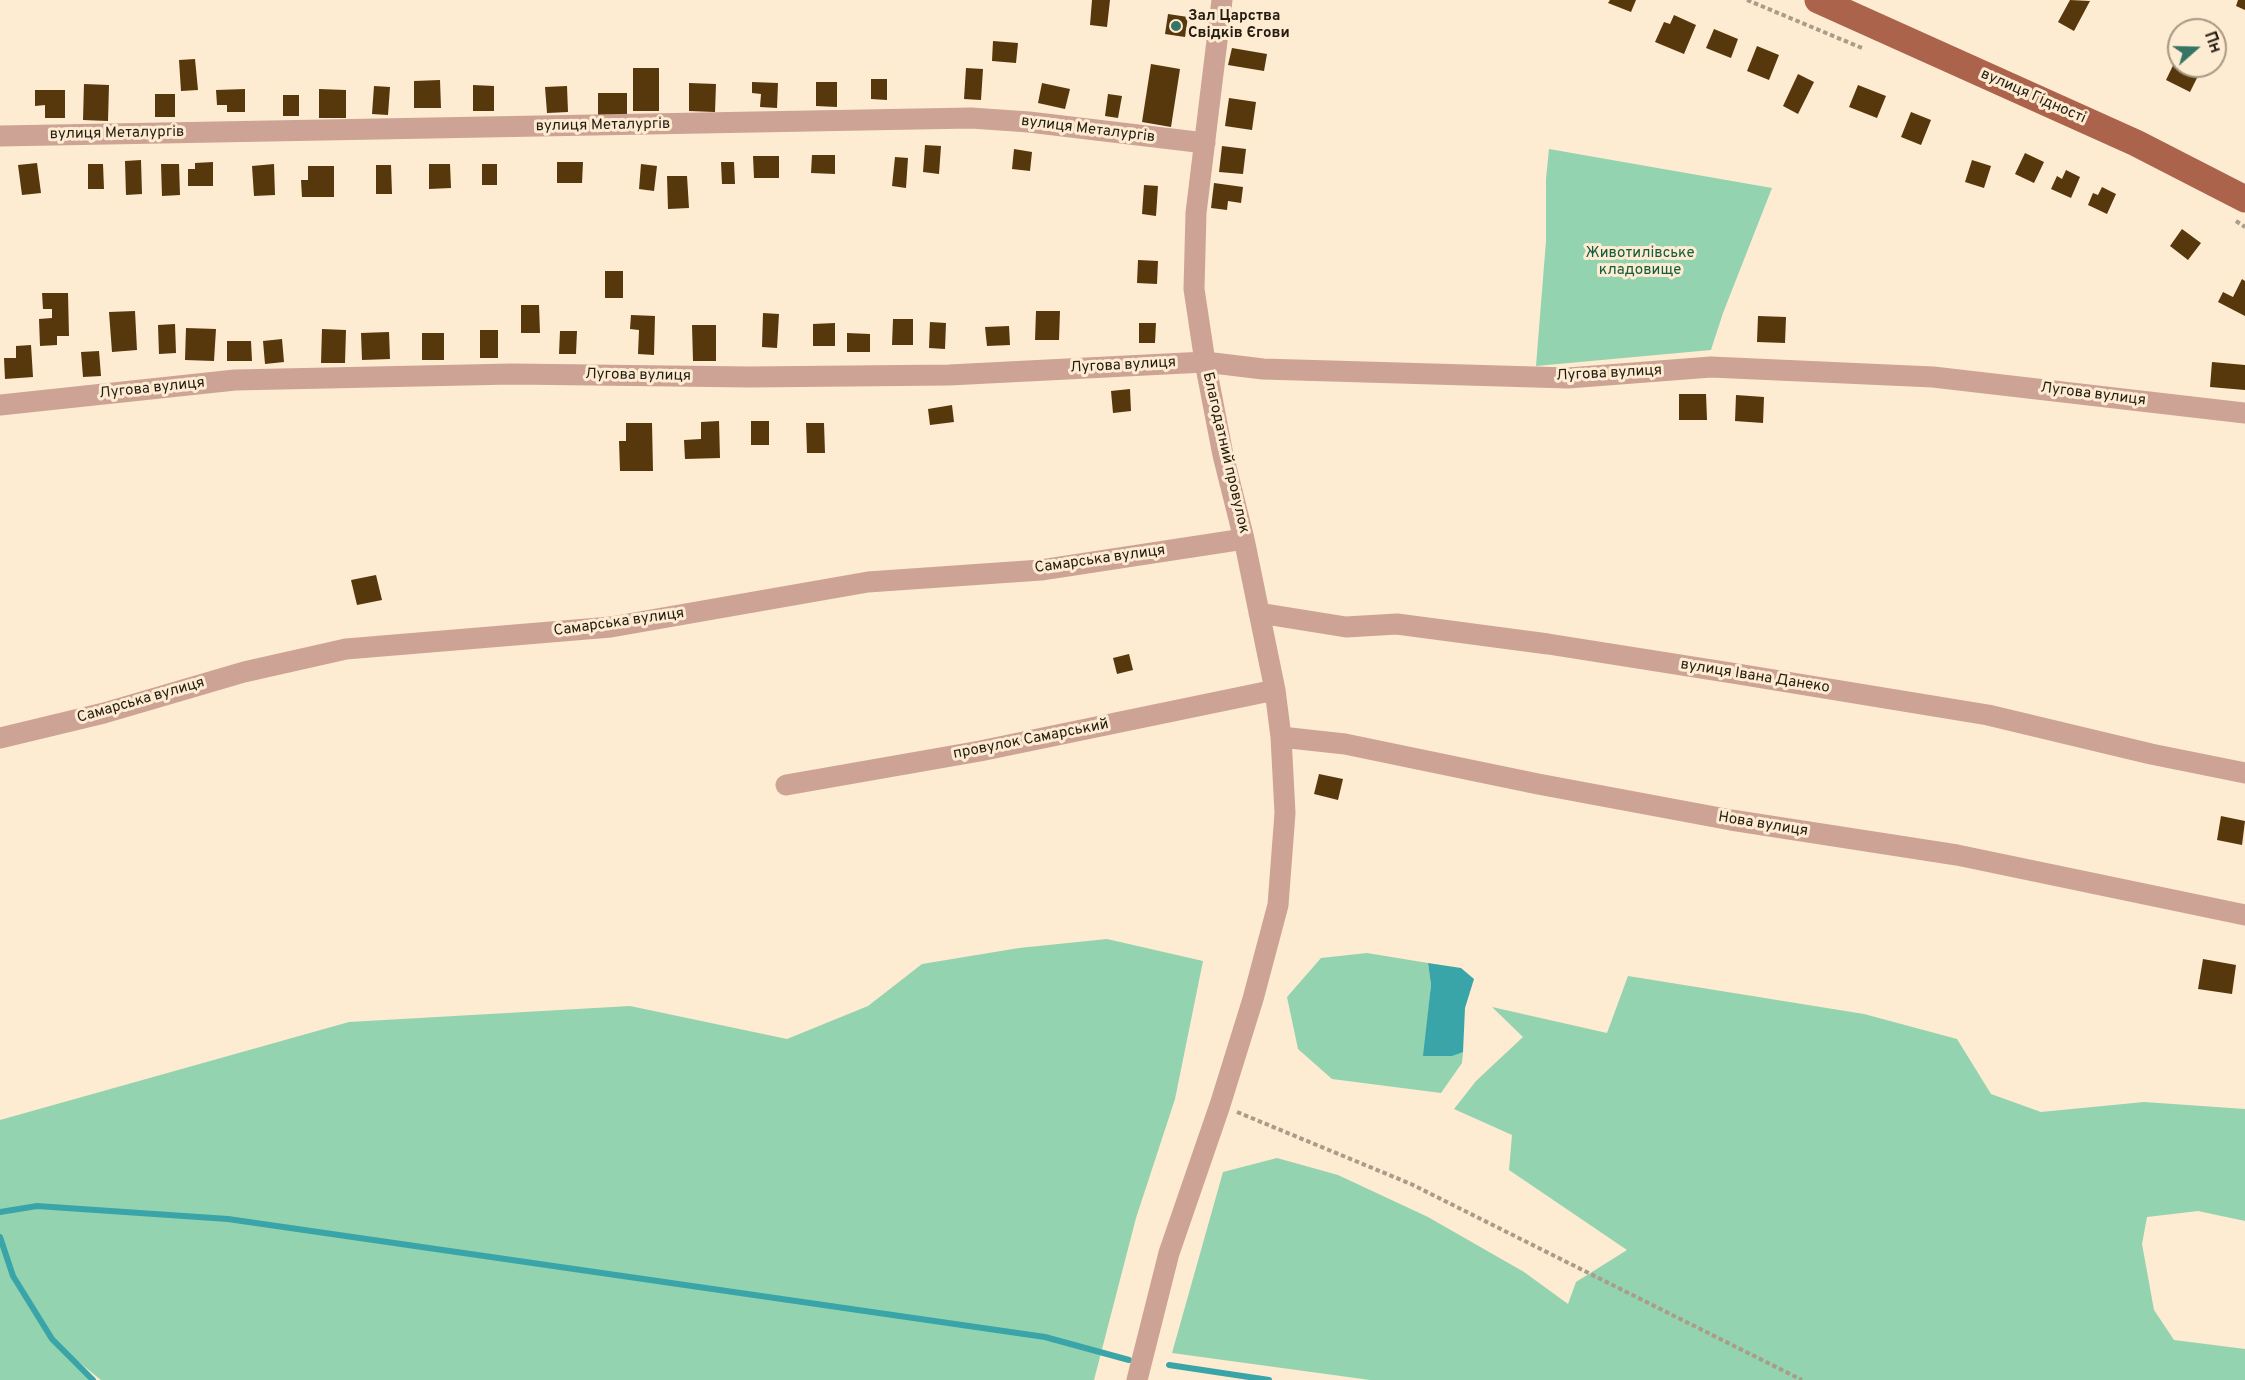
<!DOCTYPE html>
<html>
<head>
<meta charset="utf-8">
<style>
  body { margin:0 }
  #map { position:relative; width:2245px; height:1380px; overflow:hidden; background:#fdebd2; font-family:Overpass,sans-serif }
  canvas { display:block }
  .north { position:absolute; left:2167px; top:18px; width:60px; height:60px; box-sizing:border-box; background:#fdebd2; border:2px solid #a69885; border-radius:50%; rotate:70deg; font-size:16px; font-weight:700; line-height:24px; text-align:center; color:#241c11 }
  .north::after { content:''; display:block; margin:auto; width:21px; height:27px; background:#367563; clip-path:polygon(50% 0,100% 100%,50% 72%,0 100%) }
</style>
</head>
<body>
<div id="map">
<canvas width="2245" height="1380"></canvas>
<div class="north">Пн</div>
</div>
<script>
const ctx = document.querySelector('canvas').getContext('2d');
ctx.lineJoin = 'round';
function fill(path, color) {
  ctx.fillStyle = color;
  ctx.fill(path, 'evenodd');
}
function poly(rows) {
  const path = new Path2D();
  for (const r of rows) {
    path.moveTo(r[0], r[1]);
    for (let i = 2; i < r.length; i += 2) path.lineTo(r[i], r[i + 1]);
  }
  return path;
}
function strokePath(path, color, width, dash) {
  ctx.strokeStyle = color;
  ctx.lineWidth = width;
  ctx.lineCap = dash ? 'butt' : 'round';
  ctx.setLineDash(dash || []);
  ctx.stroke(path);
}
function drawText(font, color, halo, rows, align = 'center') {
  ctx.font = font + ' Overpass,sans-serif';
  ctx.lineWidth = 6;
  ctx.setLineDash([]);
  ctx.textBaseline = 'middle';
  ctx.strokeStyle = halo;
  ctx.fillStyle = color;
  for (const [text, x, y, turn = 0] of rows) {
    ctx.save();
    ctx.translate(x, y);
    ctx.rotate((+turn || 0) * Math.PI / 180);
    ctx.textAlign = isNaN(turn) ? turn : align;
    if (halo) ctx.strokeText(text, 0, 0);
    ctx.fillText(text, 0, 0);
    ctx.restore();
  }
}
const green = poly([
  [1549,149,1772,188,1723,313,1711,350,1536,366,1546,241,1546,179],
  [1107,939,1203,961,1175,1099,1136,1218,1094,1380,101,1380,59,1346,93,1380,0,1380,0,1120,349,1022,630,1006,787,1039,868,1006,922,964,1019,948],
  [1367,953,1428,963,1431,985,1424,1056,1463,1052,1462,1063,1441,1093,1332,1079,1298,1049,1287,997,1321,958],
  [1628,976,1864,1014,1957,1039,1991,1094,2041,1112,2144,1102,2245,1109,2245,1221,2198,1211,2147,1217,2142,1244,2154,1310,2174,1340,2245,1349,2245,1380,1370,1380,1172,1353,1223,1172,1277,1158,1338,1175,1428,1217,1524,1272,1568,1304,1576,1282,1627,1250,1509,1170,1512,1135,1454,1109,1476,1081,1523,1037,1492,1007,1607,1033]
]);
const water = poly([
  [1428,963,1461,968,1474,979,1465,1008,1463,1052,1452,1056,1423,1056,1431,985]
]);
const stream = poly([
  [0,1212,37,1206,228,1219,1045,1337,1129,1360],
  [0,1237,13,1276,52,1339,93,1380],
  [1169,1365,1269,1380]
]);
const building = poly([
  [1092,0,1110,0,1107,27,1090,25],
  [1610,0,1636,0,1631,12,1608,3],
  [2070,0,2090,1,2074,31,2058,22],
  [2238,0,2245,0,2245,10,2236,6],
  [1168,14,1188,17,1185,37,1165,34],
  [1674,15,1696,25,1684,54,1655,42,1664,22,1670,24],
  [1714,29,1738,39,1731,58,1706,48],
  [993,41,1018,43,1016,63,992,61],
  [1757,46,1779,55,1769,80,1747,71],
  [1232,48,1267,54,1264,71,1228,65],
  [2179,53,2179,66,2203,66,2190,92,2166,80],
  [195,59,198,90,181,91,179,60],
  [1151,64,1180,69,1171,127,1142,122],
  [633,68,659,68,659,111,633,111],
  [966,68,983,69,981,100,964,99],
  [1798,74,1814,82,1798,114,1783,106],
  [871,79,887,79,887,100,871,99],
  [440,80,441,108,414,108,414,81],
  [752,82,778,83,777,108,760,107,761,94,752,93],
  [816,82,837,82,837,107,816,106],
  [689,83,716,84,715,112,689,111],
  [1042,83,1070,89,1065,109,1038,103],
  [84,84,109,85,108,121,83,120],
  [473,85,494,86,494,111,473,111],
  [1858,85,1886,96,1877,118,1849,107],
  [374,86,390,87,388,115,372,114],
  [567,86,568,112,547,113,545,87],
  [245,89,245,112,227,112,227,105,217,105,216,90],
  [319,89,346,90,346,118,319,118],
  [35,90,65,90,65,118,45,118,45,105,35,106],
  [598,93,627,93,627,115,598,115],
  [155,94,175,94,175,117,155,117],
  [1108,94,1122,96,1118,118,1105,116],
  [283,95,299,95,299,116,283,116],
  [1229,98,1256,102,1252,130,1225,126],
  [1911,112,1931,120,1921,145,1901,137],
  [925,145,941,146,939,174,923,172],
  [1222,146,1246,149,1243,174,1219,172],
  [1014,149,1032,152,1030,171,1012,169],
  [2025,153,2044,162,2034,183,2015,174],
  [812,155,835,155,835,174,811,173],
  [753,156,779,156,779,178,754,178],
  [895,157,908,158,906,188,892,186],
  [141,160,142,194,126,195,125,161],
  [1972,160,1991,166,1984,188,1965,182],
  [213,162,213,186,188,186,188,169,195,169,195,163],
  [557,162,583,162,582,183,557,183],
  [721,162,734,162,735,184,722,184],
  [37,163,41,193,22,195,18,165],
  [88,164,103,164,104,189,88,189],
  [161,164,179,164,180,195,162,196],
  [274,164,275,195,254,196,252,166],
  [429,164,450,164,451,188,429,189],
  [482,164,497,164,497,185,482,185],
  [641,164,657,166,654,191,639,189],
  [376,165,391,165,392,194,376,194],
  [308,166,334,166,334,197,302,197,301,180,308,180],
  [2066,170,2080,177,2071,198,2051,189,2057,176,2062,179],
  [667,176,687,176,689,208,668,209],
  [1214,183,1243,187,1241,203,1228,201,1227,210,1211,208],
  [1144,185,1158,186,1156,216,1142,214],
  [2102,187,2116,194,2107,214,2088,205,2093,193,2098,195],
  [2182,229,2201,243,2188,260,2170,246],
  [1138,260,1158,261,1157,284,1137,283],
  [605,271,623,271,623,298,605,298],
  [2242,279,2245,281,2245,316,2218,302,2223,292,2233,297],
  [42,293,68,293,69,336,57,336,57,345,40,346,39,319,52,318,52,309,43,309],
  [521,305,539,305,540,333,521,333],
  [135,311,137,350,112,352,109,312],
  [1036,311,1060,311,1059,340,1035,340],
  [763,313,779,314,777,348,762,347],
  [631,315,655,316,654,355,638,354,639,330,630,329],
  [1758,316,1786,317,1785,343,1757,342],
  [893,319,913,319,913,345,892,345],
  [930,322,946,323,945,349,929,348],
  [835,323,835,346,813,346,813,324],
  [1139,323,1156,323,1155,343,1139,343],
  [175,324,176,353,159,354,158,325],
  [692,325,716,325,716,361,693,361],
  [1009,326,1010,345,987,346,985,327],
  [186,328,216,329,214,361,185,360],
  [322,329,346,330,345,363,321,363],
  [480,330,498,330,498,358,480,358],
  [560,331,577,331,576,354,559,354],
  [389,332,390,359,362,360,361,333],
  [422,333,444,333,444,360,422,360],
  [847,333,870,334,870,352,847,352],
  [282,339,284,362,265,364,263,341],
  [227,341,251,341,252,361,227,361],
  [31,345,33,377,5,379,4,358,16,358,16,346],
  [99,351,101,376,83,377,81,352],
  [2212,362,2245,365,2245,390,2210,387],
  [1130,389,1131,411,1113,413,1111,391],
  [1679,394,1706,394,1707,420,1679,420],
  [1736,395,1764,397,1763,423,1735,421],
  [952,405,954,422,930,425,928,409],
  [719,421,720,458,685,459,684,440,701,439,701,422],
  [751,421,769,421,769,445,751,445],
  [626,423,652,423,653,471,620,471,619,441,626,441],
  [806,423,824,423,825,453,807,453],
  [376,575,382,600,357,605,351,580],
  [1129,654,1133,670,1117,674,1113,658],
  [1319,774,1343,779,1338,800,1314,794],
  [2221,816,2245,821,2242,845,2217,840],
  [2203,959,2236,965,2232,994,2198,989]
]);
const path = poly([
  [1747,0,1862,48],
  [2236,221,2245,227],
  [1237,1112,1411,1184,1802,1380]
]);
const minor = poly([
  [0,136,971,118,1029,122,1205,143],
  [0,405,235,380,512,374,750,377,949,375,1205,362,1263,369,1568,378,1711,367,1933,377,2245,413],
  [1259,613,1346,627,1397,624,1548,644,1738,674,1988,715,2151,754,2245,773],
  [1281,737,1345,744,1538,784,1731,820,1957,855,2245,915],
  [0,738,104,713,244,672,346,649,611,627,868,582,1041,570,1244,539],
  [786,785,980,751,1275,690],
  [1137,1380,1169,1253,1220,1105,1253,999,1278,905,1285,813,1281,737,1275,690,1244,539,1223,455,1205,362,1194,289,1196,213,1222,0]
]);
const major = poly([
  [1818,0,2136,143,2245,199]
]);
const markers = [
  [1176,26,6,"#367563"]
];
const poiNames = [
  ["Зал Царства",1188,17],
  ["Свідків Єгови",1188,34]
];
const streetNames = [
  ["вулиця Гідності",2033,97,24],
  ["вулиця Металургів",603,126,-1],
  ["вулиця Металургів",1088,130,7],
  ["вулиця Металургів",117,134,-1],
  ["Лугова вулиця",1123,366,-3],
  ["Лугова вулиця",1609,374,-3],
  ["Лугова вулиця",638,376,1],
  ["Лугова вулиця",152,389,-6],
  ["Лугова вулиця",2093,395,7],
  ["Благодатний провулок",1225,453,77],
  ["Самарська вулиця",1100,560,-8],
  ["Самарська вулиця",619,623,-8],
  ["вулиця Івана Данеко",1755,677,9],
  ["Самарська вулиця",141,701,-16],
  ["провулок Самарський",1031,740,-11],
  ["Нова вулиця",1763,825,9]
];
const parkNames = [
  ["Животилівське",1640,254],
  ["кладовище",1640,271]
];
fill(green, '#94d3af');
fill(water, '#39a5a8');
strokePath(stream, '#39a5a8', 6);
fill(building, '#57370c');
strokePath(path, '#aa9c88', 4, [4.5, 3]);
strokePath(minor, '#cda395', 21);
strokePath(major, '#ac634b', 27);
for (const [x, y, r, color] of markers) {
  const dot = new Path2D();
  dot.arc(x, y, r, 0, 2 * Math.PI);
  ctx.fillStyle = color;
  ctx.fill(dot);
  strokePath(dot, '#fdebd2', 2);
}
drawText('bold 15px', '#241c11', '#fdebd2', poiNames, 'left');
drawText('15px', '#241c11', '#fdebd2', streetNames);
drawText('15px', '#125d3b', '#fdebd2', parkNames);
</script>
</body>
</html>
